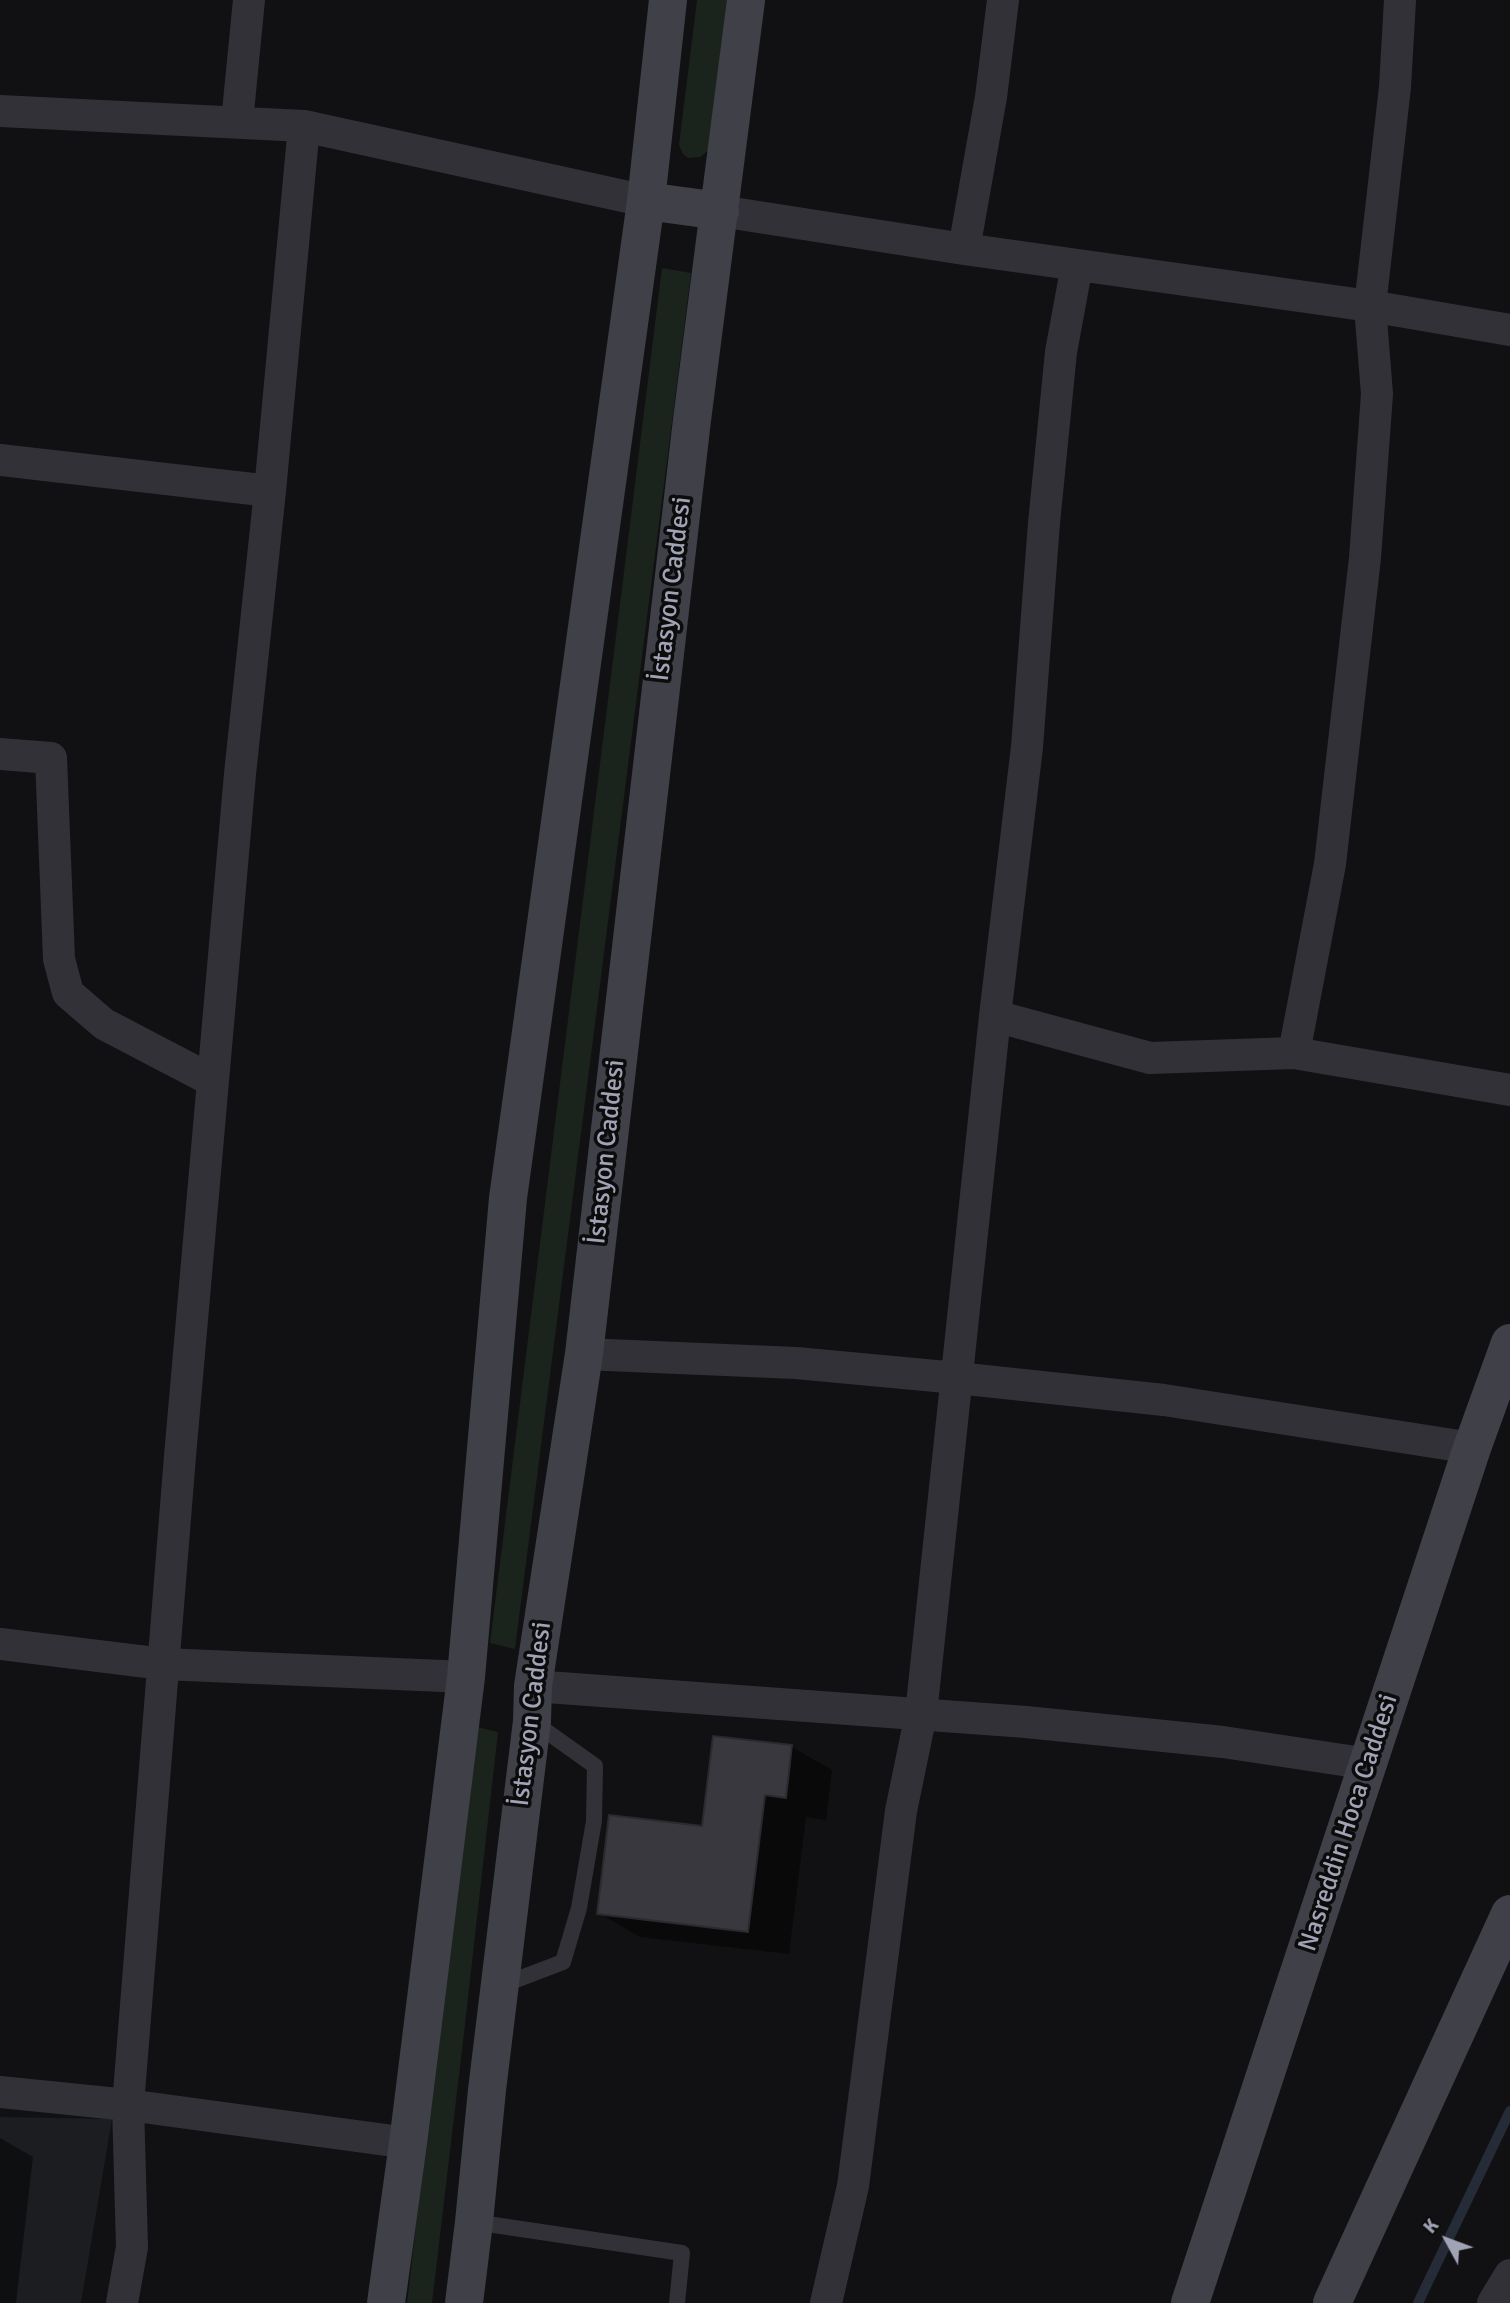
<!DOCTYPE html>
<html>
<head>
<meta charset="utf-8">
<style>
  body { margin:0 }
  #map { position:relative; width:1510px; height:2303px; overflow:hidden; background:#111113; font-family:Signika,sans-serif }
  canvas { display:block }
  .north { position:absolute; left:1412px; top:2205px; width:70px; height:70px; -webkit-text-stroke:5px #0c0c0d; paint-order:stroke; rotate:311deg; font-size:19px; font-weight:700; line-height:28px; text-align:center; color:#a0a3b5 }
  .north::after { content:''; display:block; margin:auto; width:24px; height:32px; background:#a0a3b5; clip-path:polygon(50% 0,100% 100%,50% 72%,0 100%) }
</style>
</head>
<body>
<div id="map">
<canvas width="1510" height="2303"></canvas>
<div class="north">K</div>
</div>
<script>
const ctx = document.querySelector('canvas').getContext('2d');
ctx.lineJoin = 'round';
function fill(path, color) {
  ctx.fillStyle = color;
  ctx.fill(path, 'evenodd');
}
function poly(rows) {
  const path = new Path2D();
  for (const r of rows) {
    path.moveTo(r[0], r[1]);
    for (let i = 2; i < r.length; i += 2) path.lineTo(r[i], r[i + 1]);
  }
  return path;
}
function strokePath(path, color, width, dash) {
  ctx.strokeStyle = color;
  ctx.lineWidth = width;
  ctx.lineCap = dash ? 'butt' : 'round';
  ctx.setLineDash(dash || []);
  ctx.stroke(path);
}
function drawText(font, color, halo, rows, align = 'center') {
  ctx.font = font + ' Signika,sans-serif';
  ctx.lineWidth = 7;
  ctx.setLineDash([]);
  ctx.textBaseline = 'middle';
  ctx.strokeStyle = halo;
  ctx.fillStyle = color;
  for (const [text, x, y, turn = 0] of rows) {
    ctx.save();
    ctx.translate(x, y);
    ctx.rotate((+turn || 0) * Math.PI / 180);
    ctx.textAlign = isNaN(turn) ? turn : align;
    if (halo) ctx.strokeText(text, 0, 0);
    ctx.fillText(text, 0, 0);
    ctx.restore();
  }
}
const built = poly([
  [0,2117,112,2119,81,2303,0,2303]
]);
const green = poly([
  [697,0,727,0,709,150,700,157,688,158,683,154,679,145],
  [662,268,691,273,515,1649,490,1643],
  [473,1726,498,1732,464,2033,432,2303,407,2303]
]);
const shadow = poly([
  [792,1747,832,1770,826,1820,806,1817,789,1954,640,1937,599,1913,704,1828],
  [0,2138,33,2157,16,2303,0,2303]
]);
const stream = poly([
  [1418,2303,1510,2111]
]);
const building = poly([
  [713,1736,792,1745,786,1798,765,1795,748,1932,597,1914,609,1815,702,1826,713,1736]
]);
const lane = poly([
  [500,1986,563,1962,579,1908,594,1821,595,1766,532,1721],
  [474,2222,682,2253,677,2303]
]);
const street = poly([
  [0,111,304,126,646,201],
  [237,122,249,0],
  [720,211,964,249,1370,306,1510,330],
  [964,249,991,97,1003,0],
  [0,460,270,491],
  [0,754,51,758,59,959,68,993,104,1024,213,1081],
  [995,1016,1150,1058,1294,1053,1510,1090],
  [1294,1053,1330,864,1365,558,1377,394,1370,306,1395,87,1400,0],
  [584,1354,796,1363,957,1378,1164,1400,1472,1448],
  [0,1644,163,1664,466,1677],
  [533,1686,1026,1722,1223,1742,1369,1764],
  [0,2092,128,2105,408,2143],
  [122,2303,132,2247,128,2105,180,1456,240,774,270,491,304,126],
  [826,2303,853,2186,901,1811,921,1714,995,1016,1027,747,1044,523,1061,352,1077,265],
  [1493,2303,1510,2275]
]);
const secondary = poly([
  [646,201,720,211],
  [386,2303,408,2143,466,1677,508,1198,646,201,668,0],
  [464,2303,474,2222,487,2090,532,1721,533,1686,584,1354,692,420,746,0],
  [1190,2303,1472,1448,1510,1343],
  [1332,2303,1510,1914]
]);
const streetNames = [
  ["İstasyon Caddesi",672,589,-83],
  ["İstasyon Caddesi",607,1152,-84],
  ["İstasyon Caddesi",532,1714,-83],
  ["Nasreddin Hoca Caddesi",1349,1823,-72]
];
fill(built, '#1c1d20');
fill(green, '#1b231d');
fill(shadow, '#0007');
strokePath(stream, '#262c37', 10);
fill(building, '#38383e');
strokePath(building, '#2b2a2f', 2);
strokePath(lane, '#323138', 16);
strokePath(street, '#323138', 32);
strokePath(secondary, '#3f4048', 38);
drawText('26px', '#a0a3b5', '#0c0c0d', streetNames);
</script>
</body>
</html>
